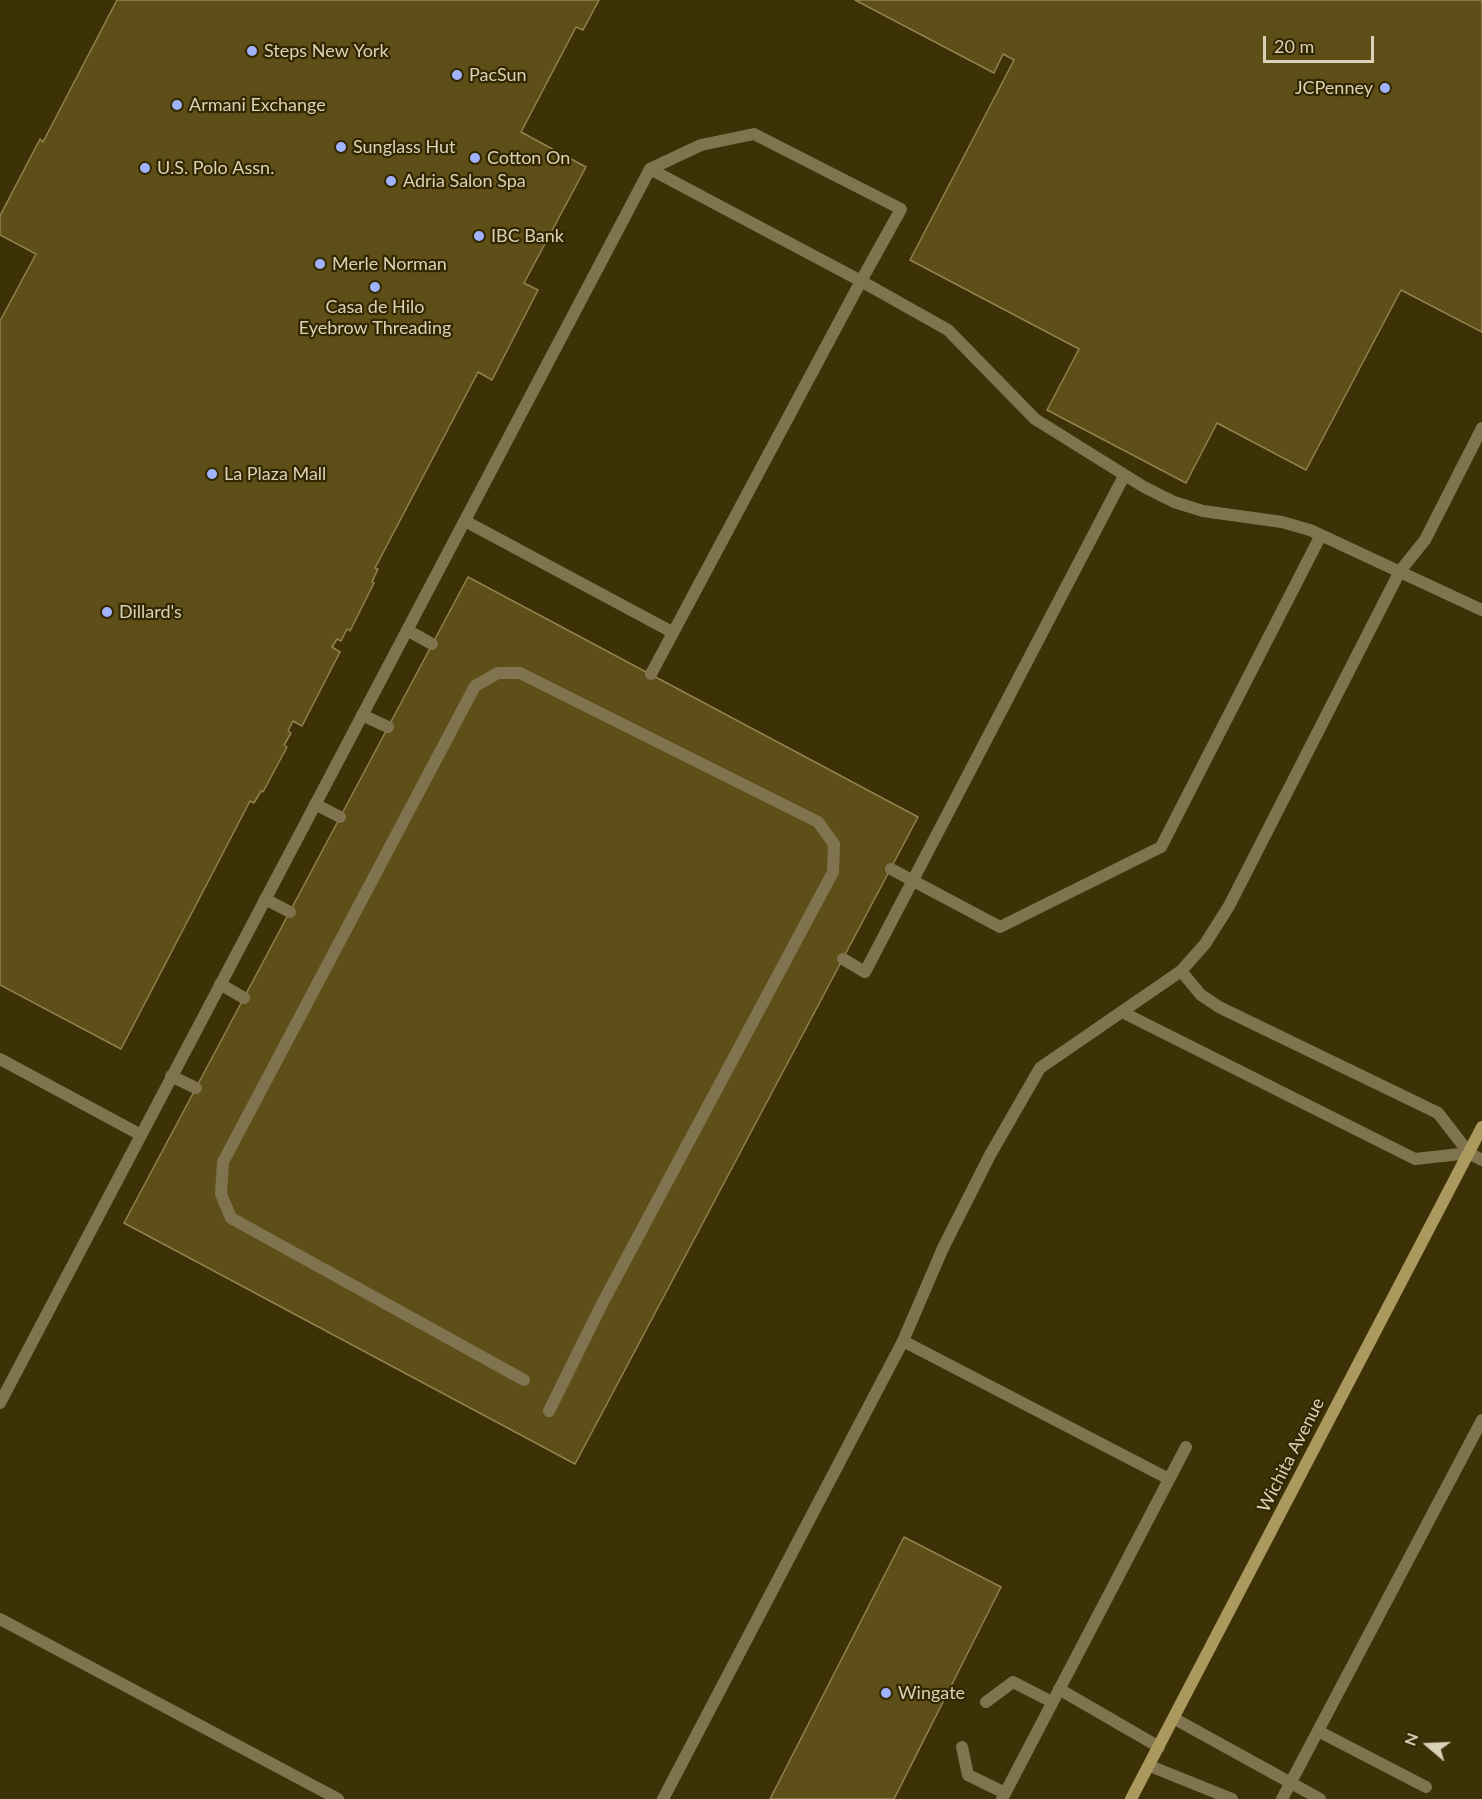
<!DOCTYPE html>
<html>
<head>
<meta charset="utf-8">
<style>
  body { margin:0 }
  #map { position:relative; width:1482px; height:1799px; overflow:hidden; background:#3d3207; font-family:Lato,sans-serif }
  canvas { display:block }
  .north { position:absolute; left:1398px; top:1715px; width:60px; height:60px; -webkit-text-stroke:4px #332700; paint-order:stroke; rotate:289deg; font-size:16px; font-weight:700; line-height:24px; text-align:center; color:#dad2b7 }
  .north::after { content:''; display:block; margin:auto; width:21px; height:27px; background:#dad2b7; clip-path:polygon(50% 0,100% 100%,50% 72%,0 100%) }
  .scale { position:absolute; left:1263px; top:36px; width:111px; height:27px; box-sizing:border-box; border:3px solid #dad2b7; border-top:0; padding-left:8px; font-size:18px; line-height:21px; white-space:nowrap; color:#dad2b7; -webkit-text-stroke:4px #332700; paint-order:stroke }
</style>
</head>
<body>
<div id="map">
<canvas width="1482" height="1799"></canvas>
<div class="north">N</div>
<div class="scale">20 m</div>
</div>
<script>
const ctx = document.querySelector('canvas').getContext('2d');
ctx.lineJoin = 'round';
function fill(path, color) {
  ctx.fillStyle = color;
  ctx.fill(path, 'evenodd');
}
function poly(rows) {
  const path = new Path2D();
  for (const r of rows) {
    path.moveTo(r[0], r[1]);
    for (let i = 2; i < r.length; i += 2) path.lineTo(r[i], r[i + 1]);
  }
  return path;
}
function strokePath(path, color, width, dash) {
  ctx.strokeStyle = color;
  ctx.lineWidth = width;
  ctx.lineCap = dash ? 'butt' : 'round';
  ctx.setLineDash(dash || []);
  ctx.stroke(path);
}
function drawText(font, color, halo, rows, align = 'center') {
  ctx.font = font + ' Lato,sans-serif';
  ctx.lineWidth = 4.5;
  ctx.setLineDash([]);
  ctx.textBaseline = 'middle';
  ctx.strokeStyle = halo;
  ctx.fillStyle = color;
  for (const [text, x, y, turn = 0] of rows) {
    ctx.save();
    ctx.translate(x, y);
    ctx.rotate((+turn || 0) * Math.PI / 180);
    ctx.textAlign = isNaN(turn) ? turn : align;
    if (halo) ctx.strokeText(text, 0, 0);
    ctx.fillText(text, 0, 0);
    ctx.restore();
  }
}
const building = poly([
  [117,0,599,0,583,30,576,27,521,132,586,167,524,283,538,290,492,380,478,372,375,568,378,569,372,582,374,583,350,631,347,629,341,641,337,639,332,647,340,652,302,726,293,721,288,731,291,733,284,745,287,747,263,792,261,791,254,803,250,801,121,1049,0,985,0,321,36,254,0,235,0,216,40,139,43,142,117,0],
  [855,0,1482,0,1482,332,1401,290,1306,470,1217,423,1186,483,1047,410,1079,349,910,260,1014,60,1003,54,994,73,855,0],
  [468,577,918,817,575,1464,124,1223,468,577],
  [904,1537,1001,1587,894,1799,770,1799,904,1537]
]);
const lane = poly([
  [650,169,701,145,754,134,901,209,861,281,651,674],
  [465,521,672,632],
  [407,630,432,644],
  [362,715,388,727],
  [315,804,340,817],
  [891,869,1000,927,1161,847,1321,535],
  [265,899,290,912],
  [843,959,865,972,1124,476],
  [1181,971,1201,995,1219,1007,1438,1113,1469,1153],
  [220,984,244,998],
  [1122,1012,1415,1159,1469,1153],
  [0,1059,141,1135],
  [171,1076,196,1088],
  [903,1341,1169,1479],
  [524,1380,231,1218,221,1194,223,1162,475,686,498,673,520,673,818,822,834,844,833,872,602,1304,549,1411],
  [0,1403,650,169,861,281,948,330,1035,419,1144,487,1174,502,1203,511,1282,522,1310,530,1482,610],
  [0,1619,338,1799],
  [1059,1689,1159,1747],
  [986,1702,1013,1682,1052,1702],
  [1175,1719,1320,1799],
  [1318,1731,1426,1787],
  [962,1747,968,1775,1005,1793],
  [1150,1766,1232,1799],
  [663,1799,903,1341,943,1248,990,1155,1040,1068,1181,971,1205,944,1229,906,1400,571,1425,540,1482,428],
  [1002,1799,1186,1447],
  [1282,1799,1482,1420]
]);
const street = poly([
  [1469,1153,1482,1160]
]);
const secondary = poly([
  [1131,1799,1482,1127]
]);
const markers = [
  [252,51,6,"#a1b3fd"],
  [457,75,6,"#a1b3fd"],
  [1385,88,6,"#a1b3fd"],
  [177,105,6,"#a1b3fd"],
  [341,147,6,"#a1b3fd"],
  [475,158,6,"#a1b3fd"],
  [145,168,6,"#a1b3fd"],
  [391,181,6,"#a1b3fd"],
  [479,236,6,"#a1b3fd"],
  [320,264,6,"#a1b3fd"],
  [375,287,6,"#a1b3fd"],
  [212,474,6,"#a1b3fd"],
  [107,612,6,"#a1b3fd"],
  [886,1693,6,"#a1b3fd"]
];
const poiNames = [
  ["Steps New York",264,51],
  ["PacSun",469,75],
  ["JCPenney",1373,88,"right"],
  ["Armani Exchange",189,105],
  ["Sunglass Hut",353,147],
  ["Cotton On",487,158],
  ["U.S. Polo Assn.",157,168],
  ["Adria Salon Spa",403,181],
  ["IBC Bank",491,236],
  ["Merle Norman",332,264],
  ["Casa de Hilo",375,307,"center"],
  ["Eyebrow Threading",375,328,"center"],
  ["La Plaza Mall",224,474],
  ["Dillard's",119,612],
  ["Wingate",898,1693]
];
const streetNames = [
  ["Wichita Avenue",1291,1455,-63]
];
fill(building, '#5e4f19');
strokePath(building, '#92824d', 1.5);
strokePath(lane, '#807450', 12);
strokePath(street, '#807450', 12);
strokePath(secondary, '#ab995d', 12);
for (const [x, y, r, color] of markers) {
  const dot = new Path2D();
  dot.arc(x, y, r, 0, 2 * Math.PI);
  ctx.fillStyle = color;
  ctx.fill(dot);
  strokePath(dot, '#332700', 2);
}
drawText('18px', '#dad2b7', '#332700', poiNames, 'left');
drawText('18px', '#dad2b7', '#332700', streetNames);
</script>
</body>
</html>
